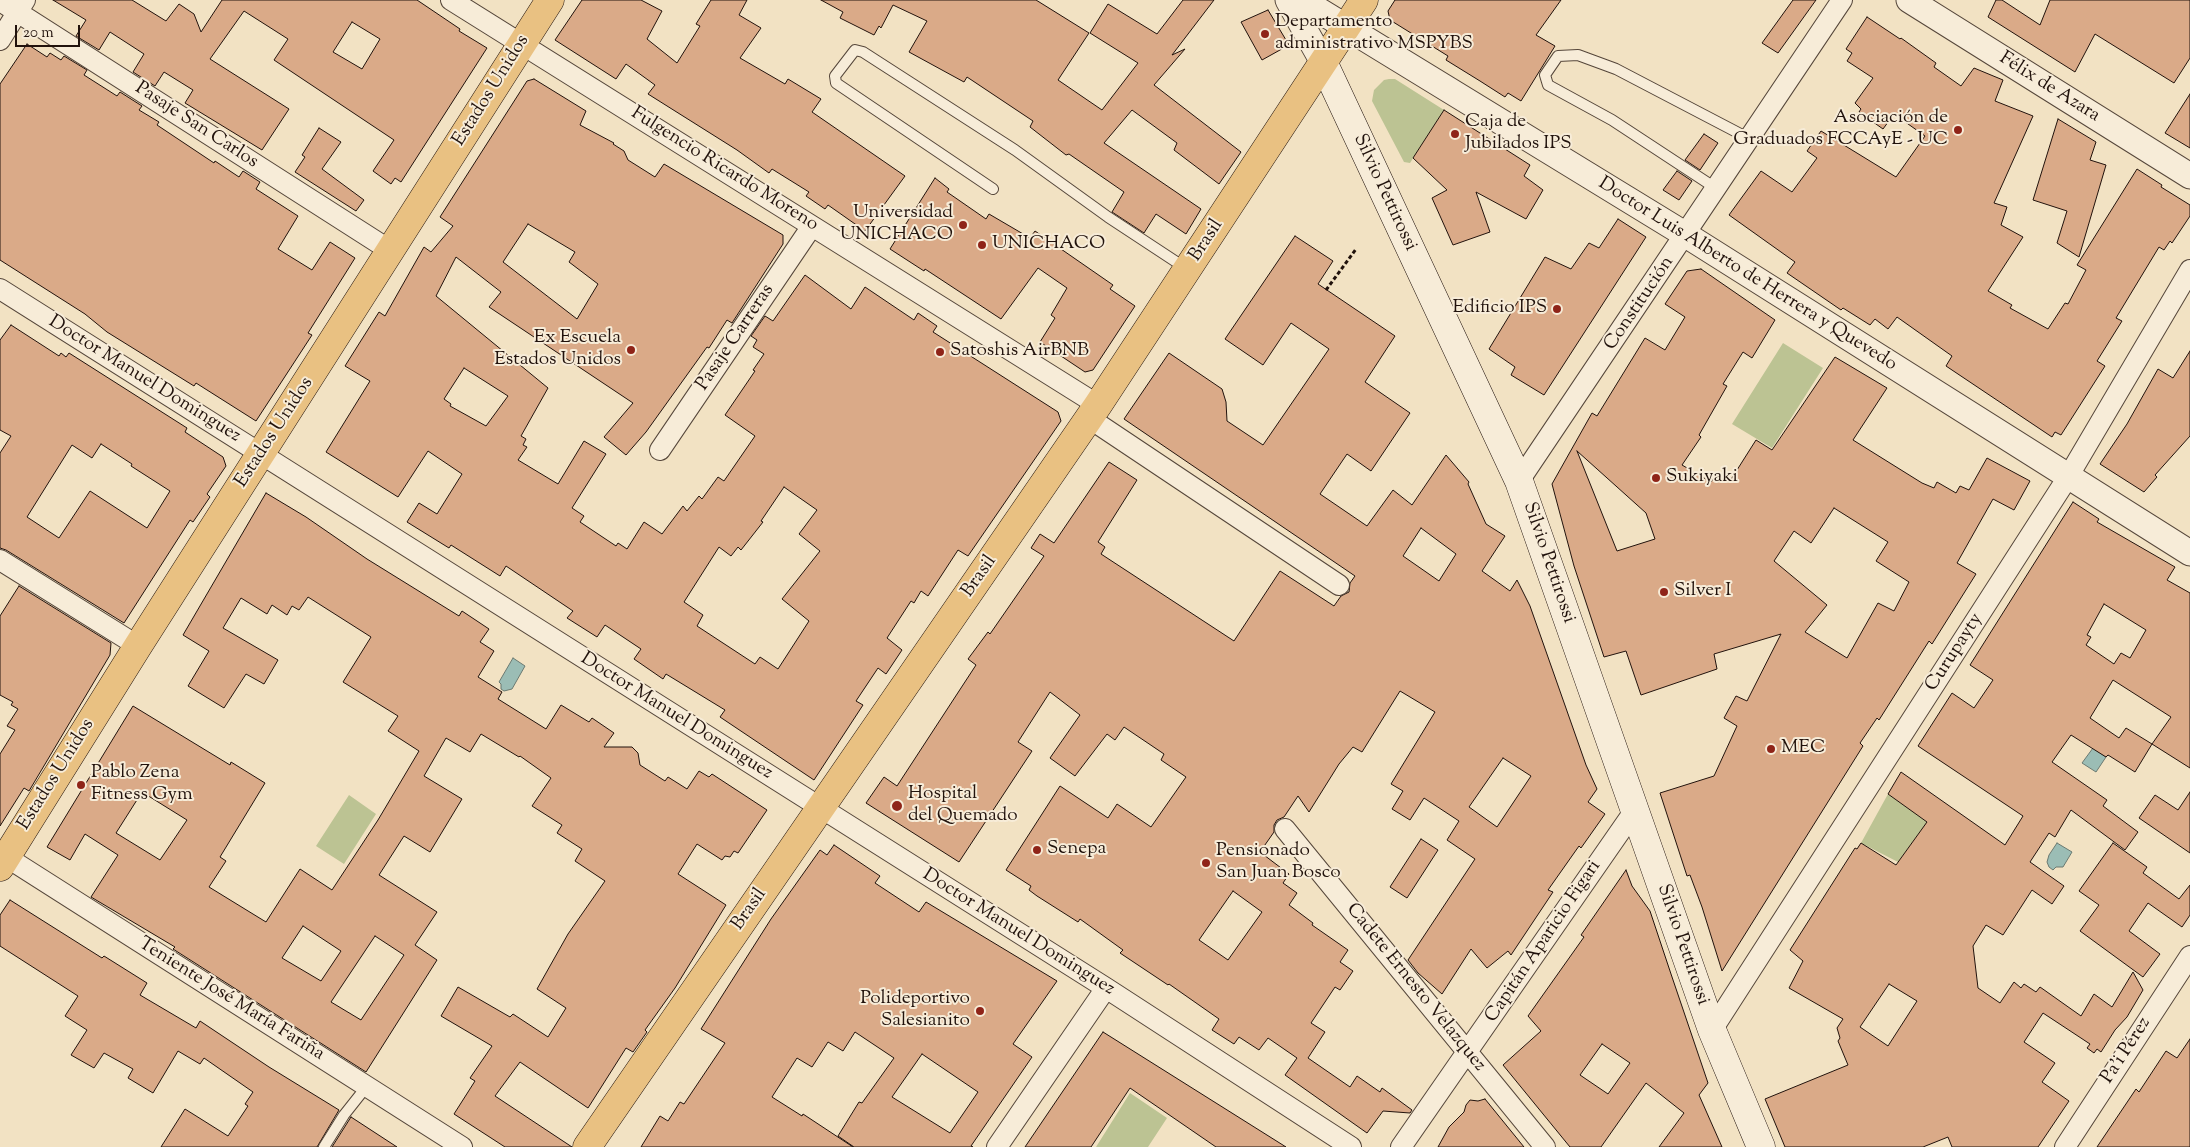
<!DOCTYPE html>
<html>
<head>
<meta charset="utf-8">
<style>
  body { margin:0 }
  #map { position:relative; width:2190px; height:1147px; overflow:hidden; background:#f2e2c3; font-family:"Sorts Mill Goudy",serif }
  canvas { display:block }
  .scale { position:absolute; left:15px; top:25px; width:65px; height:22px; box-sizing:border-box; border:2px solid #21120c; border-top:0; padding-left:6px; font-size:15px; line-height:18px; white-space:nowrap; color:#21120c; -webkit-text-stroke:4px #f7ecd8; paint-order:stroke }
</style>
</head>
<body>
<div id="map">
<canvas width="2190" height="1147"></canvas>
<div class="scale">20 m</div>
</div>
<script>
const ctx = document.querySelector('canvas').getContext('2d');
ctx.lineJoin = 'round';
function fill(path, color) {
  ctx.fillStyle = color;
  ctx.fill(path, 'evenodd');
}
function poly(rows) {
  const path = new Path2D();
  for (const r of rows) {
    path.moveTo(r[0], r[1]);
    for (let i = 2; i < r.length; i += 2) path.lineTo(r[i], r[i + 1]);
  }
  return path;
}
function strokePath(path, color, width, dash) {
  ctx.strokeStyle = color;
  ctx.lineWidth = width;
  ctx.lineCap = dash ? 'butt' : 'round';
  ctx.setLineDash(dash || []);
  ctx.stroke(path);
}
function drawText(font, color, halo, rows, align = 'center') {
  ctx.font = font + ' "Sorts Mill Goudy",serif';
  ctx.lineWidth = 4;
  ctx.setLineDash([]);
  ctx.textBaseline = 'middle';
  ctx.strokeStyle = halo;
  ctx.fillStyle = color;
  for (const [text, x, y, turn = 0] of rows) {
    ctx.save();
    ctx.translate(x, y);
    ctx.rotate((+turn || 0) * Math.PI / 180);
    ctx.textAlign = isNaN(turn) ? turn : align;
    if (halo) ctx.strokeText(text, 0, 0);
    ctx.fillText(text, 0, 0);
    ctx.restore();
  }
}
const green = poly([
  [1389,79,1395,79,1444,110,1410,163,1404,162,1372,101,1374,90,1384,80],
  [1783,343,1823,368,1772,448,1732,424],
  [1888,794,1953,840,1922,829,1898,862,1861,843],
  [349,795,376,814,344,864,316,846],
  [1130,1093,1167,1118,1148,1147,1096,1147]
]);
const water = poly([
  [513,658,525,666,512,689,504,691,501,689,501,684,499,682,513,658],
  [2093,748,2106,757,2096,772,2082,763,2093,748],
  [2057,843,2072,852,2063,867,2056,867,2053,870,2049,867,2047,862,2049,855,2057,843]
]);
const building = poly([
  [53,0,132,0,166,21,179,4,194,14,201,32,222,0,417,0,460,29,459,31,487,48,401,182,395,178,391,184,373,171,394,140,274,60,288,39,244,11,210,59,289,109,262,150,185,103,193,90,164,72,155,86,133,72,144,54,110,32,99,50,76,36,86,20,53,0],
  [352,22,380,39,362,69,333,52,352,22],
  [582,0,641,0,662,11,647,39,677,63,700,26,696,24,711,0,747,0,739,15,761,28,740,58,785,84,788,79,821,99,812,112,905,176,865,231,828,205,825,209,806,196,809,192,772,169,769,173,737,150,648,94,655,85,626,64,616,79,555,40,582,0],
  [821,0,1036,0,1089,33,1058,80,1102,110,1138,63,1090,33,1108,4,1157,34,1183,0,1214,0,1172,55,1185,49,1154,85,1241,152,1219,184,1174,150,1177,143,1132,110,1104,143,1201,209,1186,234,1156,214,1144,233,1112,212,1124,192,1069,154,1066,155,1030,127,1033,121,967,77,964,82,909,52,927,21,893,5,881,28,879,26,874,35,840,18,843,12,821,0],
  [1395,0,1561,0,1536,35,1555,46,1521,101,1508,93,1505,97,1480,81,1446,60,1448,56,1390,20,1388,11,1395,0],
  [1793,0,1816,0,1778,53,1762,43,1793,0],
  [1996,0,2002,0,2040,25,2050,0,2190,0,2190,58,2174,83,2095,34,2075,72,1988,17,1996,0],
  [1268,10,1289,45,1262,60,1241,22,1268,10],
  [1867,17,1900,39,1901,38,1936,63,1934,67,1961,86,1974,68,2003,80,1995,101,2033,116,1994,203,2007,207,2001,225,2023,237,1988,291,2012,305,2010,308,2048,329,2065,303,2068,304,2086,270,2077,265,2137,169,2162,185,2161,187,2190,205,2190,216,2172,243,2170,241,2164,250,2159,247,2116,318,2122,321,2097,361,2105,366,2061,435,2055,432,2052,437,1946,366,1952,356,1897,317,1888,329,1875,319,1870,325,1843,308,1841,310,1787,273,1795,262,1729,215,1761,171,1792,192,1817,158,1807,151,1821,131,1896,177,1925,136,1894,114,1883,129,1859,112,1861,109,1855,103,1873,78,1847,61,1852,53,1846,49,1867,17],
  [27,44,47,57,50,53,61,60,64,56,87,70,84,75,117,96,120,92,142,106,139,110,159,122,157,125,214,163,215,161,239,177,243,171,260,182,256,189,298,216,278,249,312,270,330,242,355,258,308,333,312,335,256,421,196,383,194,386,107,332,85,314,0,260,0,84,27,44],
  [534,79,586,111,580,125,614,143,613,144,624,151,628,160,655,177,664,164,783,235,783,244,732,323,727,320,709,348,707,347,646,432,626,455,604,437,633,403,489,307,501,292,456,257,436,296,548,388,521,436,526,439,523,445,527,447,518,460,558,484,584,441,606,454,572,508,584,516,580,522,616,546,618,543,627,549,644,522,662,534,683,506,687,511,699,496,702,499,718,477,724,481,755,436,725,415,755,371,753,370,764,354,753,347,757,340,751,336,765,316,773,321,805,275,851,309,865,287,914,320,918,313,937,326,933,332,1058,412,1061,421,968,556,958,550,928,596,921,591,914,603,911,601,887,638,902,650,886,674,878,668,856,701,863,705,814,780,720,717,725,710,666,674,663,679,634,659,641,649,605,625,597,637,567,618,573,611,506,566,500,576,451,545,449,548,407,522,419,503,437,514,462,474,428,451,398,497,326,452,370,381,345,366,379,312,385,316,424,247,431,252,453,226,440,217,527,81,534,79],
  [528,224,575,252,569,262,598,284,577,319,503,262,528,224],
  [464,368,508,396,486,426,450,406,451,404,444,399,464,368],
  [784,487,817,510,799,534,820,551,782,599,809,621,778,669,760,657,755,664,697,626,703,615,684,602,719,547,731,556,738,547,741,550,763,522,761,521,784,487],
  [2190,94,2190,148,2165,133,2190,94],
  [1444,110,1530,165,1524,176,1543,190,1526,219,1476,192,1490,232,1453,245,1432,198,1447,190,1413,158,1444,110],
  [2058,119,2096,142,2090,160,2106,165,2079,257,2057,243,2067,211,2033,200,2058,119],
  [319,128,341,142,322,169,364,200,356,211,295,172,305,157,302,155,319,128],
  [1704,134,1718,143,1700,170,1685,160,1704,134],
  [1677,171,1692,181,1679,200,1663,190,1677,171],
  [935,178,949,189,947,192,986,219,989,214,1030,238,1035,231,1113,285,1110,289,1135,306,1093,370,1085,372,1040,342,1055,318,1051,315,1067,288,1038,268,1001,319,925,269,924,271,890,249,935,178],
  [1618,219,1646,237,1544,395,1511,375,1515,367,1489,349,1545,257,1571,269,1589,243,1599,248,1618,219],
  [1295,236,1333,261,1318,284,1395,336,1365,382,1410,413,1371,471,1347,454,1320,494,1367,526,1393,490,1412,505,1446,455,1469,482,1468,484,1486,524,1505,536,1482,571,1510,591,1517,580,1530,606,1586,765,1597,789,1588,802,1605,814,1581,848,1579,846,1548,890,1553,892,1511,955,1508,951,1487,968,1471,949,1442,994,1418,973,1408,960,1475,859,1447,840,1459,821,1424,798,1410,820,1392,809,1403,791,1391,784,1435,712,1400,691,1362,752,1353,747,1339,764,1309,812,1298,796,1284,817,1277,820,1274,825,1274,832,1260,852,1289,874,1283,883,1297,893,1289,905,1313,923,1312,925,1348,950,1340,962,1353,971,1340,990,1335,987,1311,1023,1325,1032,1308,1058,1350,1087,1357,1076,1380,1092,1382,1088,1412,1110,1410,1113,1383,1111,1367,1133,1285,1075,1297,1058,1268,1038,1259,1050,1239,1037,1234,1044,1212,1030,1219,1019,1169,984,1168,985,1120,953,1123,950,1080,919,1078,922,1037,896,1029,890,1031,886,1006,870,1060,786,1108,818,1117,804,1151,827,1186,777,1161,760,1164,754,1124,727,1115,740,1107,734,1075,776,1050,758,1080,715,1050,692,1018,742,1032,751,959,862,866,803,884,777,897,786,976,665,968,659,988,632,990,634,1044,556,1031,548,1040,534,1054,543,1109,462,1137,480,1098,542,1105,547,1101,554,1234,641,1280,571,1334,606,1341,596,1349,592,1350,583,1355,576,1124,419,1169,353,1222,389,1226,402,1227,421,1263,445,1329,349,1291,323,1263,365,1225,339,1295,236],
  [1421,528,1456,554,1439,581,1403,556,1421,528],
  [1503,758,1531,776,1497,827,1469,807,1503,758],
  [1233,891,1262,912,1228,960,1199,940,1233,891],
  [1701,269,1775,320,1752,358,1743,352,1723,384,1727,386,1699,435,1701,437,1682,465,1711,482,1717,474,1730,481,1756,440,1772,450,1835,357,1887,388,1853,440,1922,483,1934,488,1937,482,1956,493,1960,486,1969,490,1987,458,2030,481,2014,510,1993,499,1957,563,1976,574,1932,644,1929,641,1879,720,1877,718,1860,743,1863,746,1722,971,1702,907,1690,875,1687,876,1660,793,1714,776,1737,726,1724,718,1736,696,1747,701,1781,634,1714,654,1717,669,1641,695,1626,651,1604,657,1574,566,1552,484,1592,413,1597,416,1645,338,1665,350,1685,317,1665,304,1687,271,1701,269],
  [1577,451,1646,513,1655,539,1617,551,1577,451],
  [1834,508,1888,542,1876,561,1909,582,1894,611,1878,603,1847,658,1805,632,1827,605,1774,561,1794,531,1811,543,1834,508],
  [11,325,59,356,61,353,66,357,69,353,187,428,185,432,223,457,226,466,207,494,210,497,193,522,190,520,124,623,6,550,0,548,0,453,11,436,0,430,0,340,11,325],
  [101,444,132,464,131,466,170,491,147,528,90,491,59,538,27,517,72,445,92,458,101,444],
  [2190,351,2190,436,2155,475,2157,477,2144,492,2100,464,2127,424,2158,369,2173,378,2190,351],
  [266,493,306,517,367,559,459,616,462,611,489,629,480,642,494,651,478,677,502,692,498,699,546,729,561,705,589,722,592,718,614,733,604,747,632,747,638,753,640,765,665,781,668,777,687,789,699,771,709,777,712,774,767,810,738,853,734,851,730,857,725,856,722,860,697,844,678,874,726,905,675,988,645,1030,647,1032,633,1052,626,1048,588,1108,520,1062,495,1096,572,1147,505,1147,454,1114,475,1081,470,1078,492,1046,441,1016,458,987,510,1017,513,1014,548,1037,566,1008,537,989,568,934,605,881,575,861,582,849,557,833,562,825,532,806,551,778,520,756,519,757,481,734,470,752,446,738,424,776,462,799,430,852,404,836,379,875,437,912,415,945,437,960,366,1072,173,949,175,947,91,897,118,855,85,834,70,860,47,847,133,706,230,765,231,762,265,783,220,857,226,861,209,887,266,922,300,869,332,890,378,820,419,751,388,731,398,716,343,682,371,637,308,597,299,610,292,606,287,615,272,605,267,614,241,598,223,628,278,660,264,684,246,674,224,708,188,686,209,651,183,635,266,493],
  [142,792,187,820,160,860,116,833,142,792],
  [303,926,341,951,321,981,282,958,303,926],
  [375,936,404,955,361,1020,331,1002,375,936],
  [2073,502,2099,519,2097,522,2175,567,2167,580,2190,593,2190,768,2152,744,2171,717,2113,680,2090,718,2119,738,2126,728,2152,744,2135,772,2108,755,2106,757,2071,735,2052,762,2107,800,2103,806,2138,832,2125,850,2071,810,2055,837,2049,833,2030,862,2064,886,2052,904,2032,890,2003,935,1986,925,1973,946,1978,988,2000,1003,2014,982,2021,988,2024,984,2036,992,2040,987,2081,1016,2094,994,2112,1007,2133,972,2143,990,2127,1017,2115,1030,2101,1052,2097,1049,2094,1053,2087,1048,2090,1044,2043,1013,2024,1042,2055,1063,2042,1082,2069,1101,2038,1147,1952,1147,1948,1137,1923,1147,1785,1147,1765,1099,1848,1065,1838,1041,1840,1038,1837,1028,1843,1019,1789,988,1803,961,1790,950,1855,848,1857,849,1861,843,1896,865,1927,822,1888,794,1901,772,2005,845,2023,816,1918,746,1952,693,1974,708,1993,680,1970,665,2073,502],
  [2104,604,2146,630,2130,658,2121,653,2114,664,2086,645,2091,637,2087,635,2104,604],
  [1889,984,1917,1001,1888,1046,1860,1027,1889,984],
  [19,586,111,643,110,655,29,791,24,788,0,826,0,754,15,730,7,726,18,709,11,705,13,702,0,695,0,616,19,586],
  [2190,792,2190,853,2139,818,2155,795,2178,810,2190,792],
  [1421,839,1438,850,1407,898,1390,887,1421,839],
  [2113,843,2147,867,2143,873,2179,899,2190,885,2190,915,2182,927,2148,903,2129,931,2160,954,2143,977,2080,931,2099,905,2079,891,2113,843],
  [834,845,880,876,875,883,919,912,926,902,1057,981,1013,1044,1032,1057,971,1146,973,1147,854,1147,838,1136,859,1102,862,1103,894,1058,855,1032,843,1051,828,1042,812,1067,797,1058,772,1097,802,1116,803,1114,853,1147,641,1147,660,1116,668,1121,680,1102,684,1104,725,1043,701,1029,771,919,820,850,827,855,834,845],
  [922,1054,978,1092,950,1133,892,1097,922,1054],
  [1626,870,1632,886,1650,911,1671,974,1708,1083,1699,1095,1722,1147,1659,1147,1684,1113,1646,1083,1601,1147,1570,1147,1503,1065,1541,1031,1528,1016,1584,937,1581,935,1626,870],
  [1602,1044,1630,1063,1608,1094,1580,1075,1602,1044],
  [10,900,102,958,104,956,147,983,140,995,196,1028,200,1021,269,1067,339,1110,317,1147,161,1147,185,1109,228,1136,248,1106,245,1104,253,1092,204,1058,200,1064,178,1051,153,1093,128,1078,133,1069,104,1053,94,1068,71,1055,87,1030,65,1016,78,996,0,946,0,915,10,900],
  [1103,1032,1286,1147,1216,1147,1130,1088,1091,1147,1025,1147,1103,1032],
  [2190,1039,2190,1147,2097,1147,2136,1089,2139,1092,2166,1051,2177,1058,2190,1039],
  [1485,1099,1524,1147,1438,1147,1449,1127,1464,1112,1466,1105,1470,1100,1478,1101,1485,1099],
  [351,1117,397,1147,332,1147,351,1117]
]);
const path = poly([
  [1326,290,1356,249]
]);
const service = poly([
  [993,189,836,83,835,76,855,50,863,52,1015,150,1108,217,1187,269],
  [1717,189,1612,120,1548,85,1545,75,1558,56,1578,55,1616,69,1750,139],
  [324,1147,344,1115,367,1086]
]);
const minor = poly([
  [451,0,1098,405],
  [0,1,391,251],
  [0,40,25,0],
  [0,289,1106,988,1351,1147],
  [1089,418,1339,585],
  [660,450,812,226],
  [1519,481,1842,0],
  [0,560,138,646],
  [1285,829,1545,1147],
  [0,853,462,1147],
  [1712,1030,2068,477,2190,270],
  [997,1147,1106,988],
  [1401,1147,1635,810],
  [2065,1147,2190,956]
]);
const tertiary = poly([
  [1288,0,1324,64],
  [1302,0,1686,235,2190,553],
  [1909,0,2190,176]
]);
const secondary = poly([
  [1324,64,1519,481,1712,1030,1761,1147]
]);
const primary = poly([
  [0,867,138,646,550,0],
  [587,1147,1098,405,1364,0]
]);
const markers = [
  [1265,34,5,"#8f2418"],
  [1958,130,5,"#8f2418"],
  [1455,134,5,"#8f2418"],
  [963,225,5,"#8f2418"],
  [982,245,5,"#8f2418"],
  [1557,309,5,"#8f2418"],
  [631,350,5,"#8f2418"],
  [940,352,5,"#8f2418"],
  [1656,478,5,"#8f2418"],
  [1664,592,5,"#8f2418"],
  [1771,749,5,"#8f2418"],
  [81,785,5,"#8f2418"],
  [897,806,6,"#8f2418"],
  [1037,850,5,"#8f2418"],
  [1206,863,5,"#8f2418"],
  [980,1011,5,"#8f2418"]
];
const poiNames = [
  ["Departamento",1275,23],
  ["administrativo MSPYBS",1275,45],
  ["Asociación de",1948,119,"right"],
  ["Graduados FCCAyE - UC",1948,141,"right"],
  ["Caja de",1465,123],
  ["Jubilados IPS",1465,145],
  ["Universidad",953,214,"right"],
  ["UNICHACO",953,236,"right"],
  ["UNICHACO",992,245],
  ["Edificio IPS",1547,309,"right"],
  ["Ex Escuela",621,339,"right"],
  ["Estados Unidos",621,361,"right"],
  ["Satoshis AirBNB",950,352],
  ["Sukiyaki",1666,478],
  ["Silver I",1674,592],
  ["MEC",1781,749],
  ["Pablo Zena",91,774],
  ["Fitness Gym",91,796],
  ["Hospital",908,795],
  ["del Quemado",908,817],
  ["Senepa",1047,850],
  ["Pensionado",1216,852],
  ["San Juan Bosco",1216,874],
  ["Polideportivo",970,1000,"right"],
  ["Salesianito",970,1022,"right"]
];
const streetNames = [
  ["Félix de Azara",2049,88,32],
  ["Estados Unidos",492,91,-58],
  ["Pasaje San Carlos",196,126,33],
  ["Fulgencio Ricardo Moreno",724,170,32],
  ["Silvio Pettirossi",1384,193,65],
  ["Brasil",1207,241,-57],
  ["Doctor Luis Alberto de Herrera y Quevedo",1747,275,32],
  ["Constitución",1640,304,-56],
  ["Pasaje Carreras",736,338,-56],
  ["Doctor Manuel Dominguez",144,380,32],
  ["Estados Unidos",275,433,-57],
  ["Silvio Pettirossi",1548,563,71],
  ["Brasil",980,577,-55],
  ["Curupayty",1955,653,-57],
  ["Doctor Manuel Dominguez",676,717,32],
  ["Estados Unidos",57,775,-58],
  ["Brasil",750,910,-55],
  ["Doctor Manuel Dominguez",1018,933,32],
  ["Capitán Aparicio Figari",1544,942,-56],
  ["Silvio Pettirossi",1682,945,71],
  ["Cadete Ernesto Velazquez",1415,988,51],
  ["Teniente José María Fariña",231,1000,32],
  ["Pa'i Pérez",2127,1051,-57]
];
fill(green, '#bcc393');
fill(water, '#9bbdb5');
strokePath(water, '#6a7971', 1);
fill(building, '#daaa88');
strokePath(building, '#21120c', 1);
strokePath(service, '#55463a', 12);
strokePath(minor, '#55463a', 22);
strokePath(tertiary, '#55463a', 27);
strokePath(secondary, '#21120c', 29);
strokePath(primary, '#21120c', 29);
strokePath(path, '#21120c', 3, [4, 2.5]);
strokePath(service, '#f7ecd8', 10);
strokePath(minor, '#f7ecd8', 20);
strokePath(tertiary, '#f7ecd8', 25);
strokePath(secondary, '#f7ecd8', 28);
strokePath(primary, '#e9c182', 28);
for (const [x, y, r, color] of markers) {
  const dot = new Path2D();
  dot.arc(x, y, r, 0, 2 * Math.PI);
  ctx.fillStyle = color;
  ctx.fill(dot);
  strokePath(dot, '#f7ecd8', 2);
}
drawText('19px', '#21120c', '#f7ecd8', poiNames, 'left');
drawText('19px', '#21120c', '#f7ecd8', streetNames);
</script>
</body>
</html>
